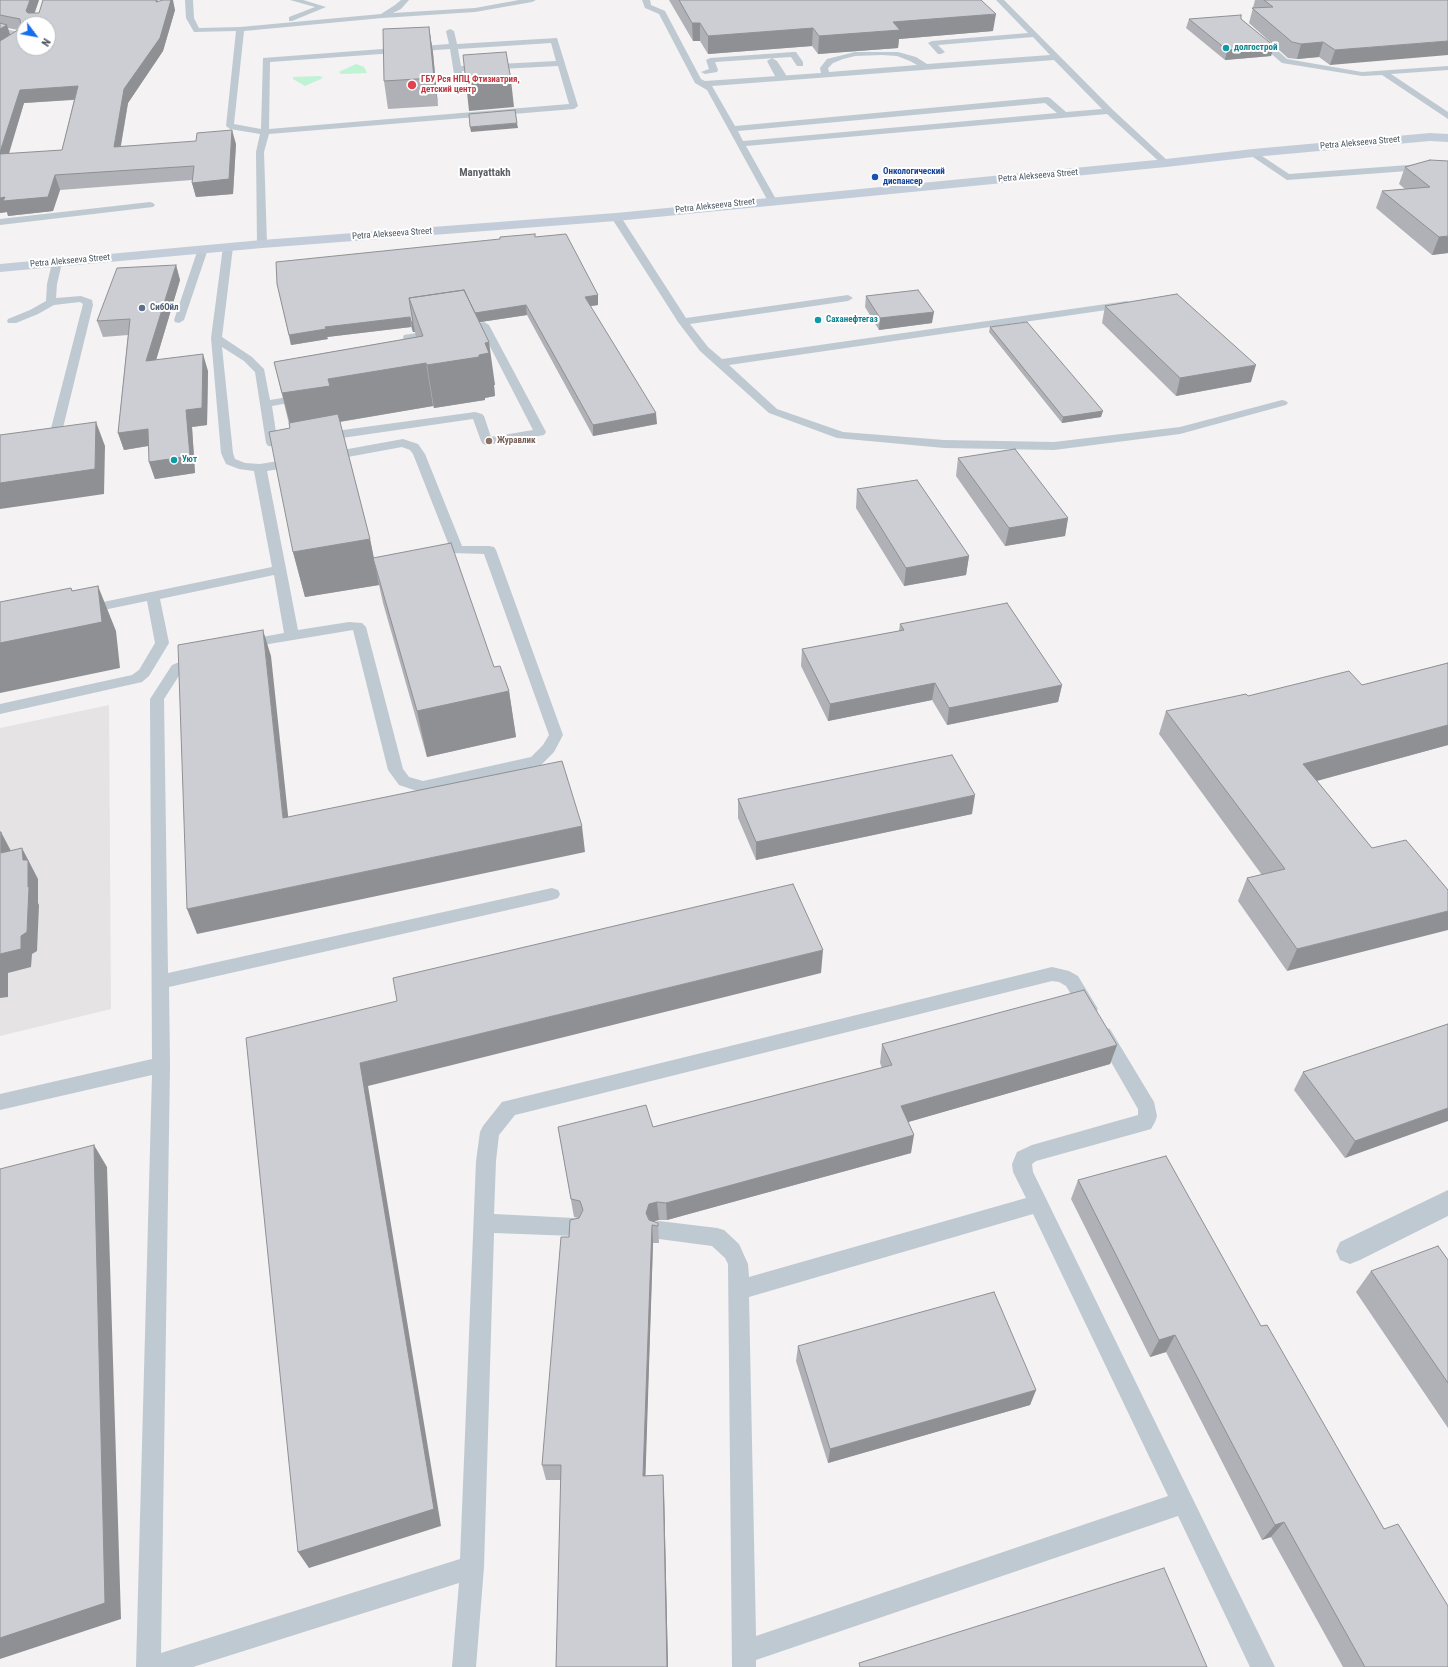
<!DOCTYPE html>
<html>
<head>
<meta charset="utf-8">
<style>
  body { margin:0 }
  #map { position:relative; width:1448px; height:1667px; overflow:hidden; background:#f4f2f2; font-family:"Roboto Condensed",sans-serif }
  canvas { display:block }
  .north { position:absolute; left:16px; top:16px; width:40px; height:40px; box-sizing:border-box; background:#fff; border:1px solid #b6bbbf; border-radius:50%; rotate:122deg; font-size:11px; font-weight:700; line-height:16px; text-align:center; color:#495560 }
  .north::after { content:''; display:block; margin:auto; width:14px; height:18px; background:#146fec; clip-path:polygon(50% 0,100% 100%,50% 72%,0 100%) }
</style>
</head>
<body>
<div id="map">
<canvas width="1448" height="1667"></canvas>
<div class="north">N</div>
</div>
<script>
const ctx = document.querySelector('canvas').getContext('2d');
ctx.lineJoin = 'round';
function fill(path, color) {
  ctx.fillStyle = color;
  ctx.fill(path, 'evenodd');
}
function poly(rows) {
  const path = new Path2D();
  for (const r of rows) {
    path.moveTo(r[0], r[1]);
    for (let i = 2; i < r.length; i += 2) path.lineTo(r[i], r[i + 1]);
  }
  return path;
}
function strokePath(path, color, width, dash) {
  ctx.strokeStyle = color;
  ctx.lineWidth = width;
  ctx.lineCap = dash ? 'butt' : 'round';
  ctx.setLineDash(dash || []);
  ctx.stroke(path);
}
function drawText(font, color, halo, rows, align = 'center') {
  ctx.font = font + ' "Roboto Condensed",sans-serif';
  ctx.lineWidth = 4;
  ctx.setLineDash([]);
  ctx.textBaseline = 'middle';
  ctx.strokeStyle = halo;
  ctx.fillStyle = color;
  for (const [text, x, y, turn = 0] of rows) {
    ctx.save();
    ctx.translate(x, y);
    ctx.rotate((+turn || 0) * Math.PI / 180);
    ctx.textAlign = isNaN(turn) ? turn : align;
    if (halo) ctx.strokeText(text, 0, 0);
    ctx.fillText(text, 0, 0);
    ctx.restore();
  }
}
const education = poly([
  [109,705,111,1009,0,1036,0,728]
]);
const green = poly([
  [356,64,364,67,367,73,341,74,339,72],
  [320,76,323,78,305,86,293,79,293,77]
]);
const lane = poly([
  [185,0,193,0,194,18,199,28,240,27,381,14,395,5,401,0,409,0,401,9,393,13,475,8,519,0,536,0,532,2,475,12,382,18,244,31,234,124,261,129,263,58,449,44,446,31,450,29,454,31,457,44,557,38,578,106,574,109,269,134,264,152,267,244,265,246,259,246,257,244,256,152,260,134,230,129,226,126,236,31,194,32,186,18,185,0],
  [551,43,556,61,461,66,458,49,551,43],
  [450,49,455,80,459,82,463,80,462,71,558,66,569,104,269,129,270,62,450,49],
  [290,0,303,0,326,7,292,21,289,21,289,17,315,7,290,0],
  [642,0,650,0,651,5,665,11,701,79,705,81,821,73,820,68,827,59,855,52,898,52,916,57,927,64,1050,55,1033,37,938,45,945,52,941,54,938,54,928,43,932,41,1028,33,996,0,1004,0,1112,109,1170,163,1169,165,1163,165,1107,114,746,146,777,201,772,204,769,203,707,90,695,83,659,14,645,8,642,0],
  [882,55,897,56,910,61,917,65,829,72,828,68,833,63,843,59,855,56,882,55],
  [1054,60,1102,109,1066,112,1050,98,1047,97,735,126,712,86,1054,60],
  [1045,103,1057,113,743,141,738,131,1045,103],
  [1254,35,1260,35,1287,59,1362,72,1448,66,1448,70,1391,74,1448,112,1448,119,1382,75,1362,76,1282,63,1254,39,1254,35],
  [793,52,796,52,803,62,803,66,797,66,791,57,715,62,718,70,717,72,705,74,701,72,709,69,706,60,710,58,793,52],
  [1253,150,1289,174,1448,162,1448,168,1287,180,1250,155,1249,153,1250,151,1253,150],
  [150,202,153,203,155,205,153,207,0,225,0,219,150,202],
  [616,214,621,217,686,318,848,295,853,298,848,301,690,324,708,347,722,359,1127,301,1132,304,1127,307,729,365,777,409,843,432,944,440,1054,442,1180,427,1282,400,1286,401,1288,403,1286,405,1180,434,1054,450,944,448,837,438,769,413,700,351,678,322,611,217,616,214],
  [228,244,233,247,222,337,252,357,264,369,270,400,305,394,309,395,311,397,309,399,305,400,272,406,277,439,286,440,288,443,286,446,282,447,268,446,266,443,255,372,244,361,222,347,233,453,235,459,245,463,260,464,297,458,301,459,303,462,301,465,297,466,267,471,298,630,349,622,362,623,366,627,403,769,409,777,423,781,531,757,543,745,549,735,484,554,452,553,413,454,410,450,402,447,326,461,322,460,320,457,322,454,326,453,403,439,418,444,425,454,462,546,489,546,494,547,496,550,563,735,554,752,541,765,423,793,399,785,388,770,353,630,245,648,240,647,238,644,240,641,245,640,284,633,274,575,160,599,169,643,149,676,142,682,0,714,0,704,132,675,139,670,155,643,147,601,84,614,79,613,77,610,79,607,272,567,254,471,239,469,226,464,221,453,211,338,223,247,228,244],
  [203,246,208,249,184,320,179,323,175,322,174,320,198,249,203,246],
  [57,260,62,263,57,284,56,298,81,296,92,300,93,305,61,436,59,439,55,440,51,439,49,436,83,304,80,302,54,305,38,314,16,323,8,323,7,321,8,319,30,310,46,301,47,284,52,263,57,260],
  [484,322,489,325,546,432,544,435,487,445,483,444,481,441,473,419,321,441,317,440,315,437,317,434,321,433,475,412,482,414,484,416,491,437,533,430,481,329,461,332,456,329,457,327,484,322],
  [436,330,440,331,441,333,440,335,414,339,419,360,417,362,409,362,403,337,404,335,436,330],
  [199,654,204,656,206,659,204,662,182,671,164,699,168,973,552,888,558,890,560,894,558,898,552,900,169,987,170,1065,161,1653,460,1559,476,1161,480,1132,483,1126,502,1102,1052,967,1069,971,1078,976,1098,1009,1095,1014,1089,1016,1083,1014,1066,986,1059,982,1052,981,515,1115,499,1135,496,1161,494,1214,574,1218,581,1220,584,1227,581,1234,574,1236,494,1233,484,1567,476,1667,452,1667,459,1583,193,1667,136,1667,152,1075,0,1110,0,1094,152,1059,150,699,172,665,199,654],
  [1104,1027,1110,1029,1154,1102,1157,1116,1155,1122,1151,1129,1144,1131,1036,1161,1032,1164,1033,1172,1275,1667,1250,1667,1178,1516,756,1660,756,1667,732,1667,728,1264,725,1258,712,1246,659,1239,652,1237,649,1230,652,1223,659,1221,717,1228,724,1230,739,1244,748,1264,749,1277,1026,1198,1013,1172,1012,1164,1017,1152,1032,1145,1138,1115,1138,1109,1095,1034,1098,1029,1104,1027],
  [1033,1214,1168,1496,756,1636,749,1297,1033,1214]
]);
const street = poly([
  [0,28,24,33,24,39,0,34,0,28],
  [772,58,777,61,788,78,786,80,778,80,776,78,767,61,772,58],
  [1448,1190,1448,1216,1360,1260,1350,1264,1340,1260,1336,1251,1340,1242,1448,1190]
]);
const secondary = poly([
  [1430,133,1448,134,1448,142,1430,141,1253,157,1166,167,616,221,262,248,0,272,0,264,262,240,616,213,1166,159,1253,149,1430,133]
]);
const wall = poly([
  [0,0,39,0,34,13,39,13,43,0,158,0,158,1,175,10,163,51,128,103,121,146,236,144,233,194,196,197,192,183,192,180,60,190,53,211,8,216,7,212,0,213],
  [8,28,18,30,10,35],
  [74,100,62,150,9,154,24,103],
  [669,0,981,0,993,31,899,39,898,48,818,54,812,46,708,54,700,41,693,41],
  [1255,0,1448,0,1330,65,1319,57,1297,59,1288,58,1249,23],
  [1189,19,1241,19,1274,46,1271,56,1225,60,1186,28],
  [429,27,433,53,438,106,388,109,384,81],
  [1430,160,1448,253,1432,255,1376,208,1382,191,1405,189,1399,184,1405,167],
  [535,237,598,295,598,305,590,306,657,424,593,436,527,315,480,322,495,385,494,385,495,396,485,398,485,400,434,408,433,406,340,422,370,539,374,558,494,667,509,691,516,737,427,757,383,603,379,585,305,597,293,552,290,428,274,362,416,337,415,332,413,332,411,327,327,337,328,339,291,345,277,284],
  [176,265,180,280,156,360,208,371,207,425,192,427,195,473,155,479,149,462,149,446,124,450,118,433,128,335,103,337,97,321],
  [866,296,932,323,879,330,865,307],
  [1105,306,1251,382,1176,396,1102,323],
  [990,327,1101,417,1062,423,989,332],
  [958,458,1068,518,1065,536,1005,546,956,476],
  [857,489,969,556,966,575,904,586,856,508],
  [900,624,1062,685,1058,702,947,725,932,700,828,721,801,666,802,649,899,631],
  [1448,663,1448,745,1317,781,1372,848,1287,971,1238,901,1247,878,1262,875,1159,734,1166,711,1248,696,1362,685],
  [738,799,972,814,756,860,738,818],
  [1448,1024,1345,1158,1294,1090,1303,1072],
  [882,1044,1117,1045,1110,1064,908,1122,911,1153,667,1220,659,1220,654,1221,658,1223,659,1243,653,1243,645,1476,663,1475,664,1490,668,1667,556,1667,561,1480,546,1480,542,1465,569,1237,578,1218,574,1217,558,1127,653,1127,882,1068,880,1063],
  [1078,1180,1261,1326,1384,1529,1448,1667,1343,1667,1271,1537,1262,1540,1166,1352,1150,1357,1071,1199],
  [1448,1260,1448,1428,1356,1292,1371,1271],
  [798,1346,1036,1390,1030,1405,828,1463,796,1361]
]);
const shadedWall = poly([
  [30,0,39,0,31,24,26,11],
  [171,0,173,0,175,10,163,51,128,103,118,161,114,147,124,89],
  [996,14,993,31,899,39,898,48,818,54,819,36,893,22],
  [692,23,700,23,700,41,693,41],
  [7,25,11,38,0,45,0,29],
  [429,27,433,53,438,106,434,78],
  [813,28,812,46,708,54,708,36],
  [1448,41,1448,55,1330,65,1335,50],
  [1323,42,1319,57,1297,59,1301,44],
  [1274,46,1271,56,1225,60,1227,50],
  [511,80,514,107,469,111,466,83],
  [78,86,82,99,24,103,4,169,0,156,0,152,20,90],
  [517,123,518,128,471,132,470,127],
  [232,130,236,144,233,194,196,197,192,183],
  [55,175,60,190,53,211,8,216,7,212,0,213,0,198],
  [1448,236,1448,253,1432,255,1439,237],
  [176,265,180,280,151,377,146,361],
  [598,295,598,305,585,307,585,297],
  [526,305,527,315,421,331,418,321],
  [934,312,932,323,879,330,880,318],
  [410,317,411,327,327,337,328,339,291,345,289,335,325,327],
  [411,322,413,322,415,332,413,332],
  [489,342,495,385,494,385,495,396,485,398,485,400,434,408,427,365,479,355,485,343],
  [203,354,208,371,207,425,192,427,195,473,155,479,149,462,186,410],
  [426,363,433,406,338,422,293,436,282,393,328,379],
  [1256,365,1251,382,1176,396,1180,378],
  [1103,411,1101,417,1062,423,1063,417],
  [656,413,657,424,593,436,593,425],
  [96,422,105,446,104,494,0,509,0,483],
  [148,429,153,445,124,450,118,433],
  [1068,518,1065,536,1005,546,1009,528],
  [370,539,379,585,305,597,293,552],
  [969,556,966,575,904,586,906,568],
  [98,586,116,631,120,668,0,693,0,643,72,591,71,588,87,625],
  [263,630,271,656,291,843,283,818],
  [935,683,932,700,828,721,830,704],
  [1062,685,1058,702,947,725,949,708],
  [509,691,516,737,427,757,417,711],
  [1448,725,1448,745,1294,787,1303,764],
  [975,795,972,814,756,860,756,842],
  [582,826,585,852,197,934,187,909],
  [1,832,11,851,1,853],
  [22,848,38,879,38,903,39,905,37,951,32,954,31,967,8,973,8,997,0,998,0,954,21,936,28,887,23,860],
  [1448,911,1448,930,1287,971,1297,949],
  [823,950,821,973,368,1086,441,1526,309,1568,298,1552,360,1063],
  [1117,1045,1110,1064,898,1125,901,1106],
  [1448,1108,1448,1121,1345,1158,1355,1141],
  [914,1135,911,1153,667,1220,666,1203],
  [94,1145,107,1167,121,1619,0,1659,0,1638],
  [657,1202,659,1220,651,1222,646,1213,649,1204],
  [652,1225,653,1243,645,1491,643,1476],
  [1175,1335,1166,1352,1150,1357,1159,1340],
  [1036,1390,1030,1405,828,1463,830,1449],
  [663,1475,664,1490,668,1667,667,1667],
  [1284,1522,1271,1537,1262,1540,1275,1525]
]);
const building = poly([
  [0,0,30,0,26,11,28,13,39,13,43,0,156,0,156,2,163,0,171,0,160,38,124,89,114,147,196,141,197,133,232,130,229,179,192,183,194,166,55,175,48,197,3,201,5,197,0,198,0,154,62,150,78,86,20,90,0,152,0,41,21,28,20,19,0,15,0,0],
  [24,24,48,24,48,48,24,48,24,24],
  [679,0,981,0,996,14,893,22,900,30,819,36,813,28,708,36,700,23,692,23,679,0],
  [1264,0,1448,0,1448,41,1335,50,1323,42,1301,44,1292,42,1252,8,1273,7,1264,0],
  [1241,15,1241,19,1274,46,1227,50,1189,19,1241,15],
  [0,23,7,25,0,29,0,23],
  [429,27,434,78,384,81,383,29,429,27],
  [506,52,511,80,466,83,463,55,506,52],
  [515,110,517,123,470,127,469,114,515,110],
  [1430,160,1448,161,1448,236,1439,237,1382,191,1430,187,1405,167,1430,160],
  [535,234,535,237,566,234,598,295,585,297,656,413,593,425,526,305,475,313,464,290,409,298,413,322,411,322,410,317,325,327,326,329,289,335,277,284,276,262,500,239,500,237,535,234],
  [176,265,146,361,203,354,202,408,186,410,190,456,149,462,148,429,118,433,130,319,97,321,117,268,176,265],
  [464,290,489,342,485,343,489,353,479,355,479,357,427,365,426,363,328,379,330,386,282,393,274,362,423,336,409,298,464,290],
  [918,290,934,312,880,318,866,296,918,290],
  [1177,294,1256,365,1180,378,1105,306,1177,294],
  [1027,322,1103,411,1063,417,990,327,1027,322],
  [338,414,370,539,293,552,269,432,290,428,289,423,338,414],
  [96,422,95,469,0,483,0,435,96,422],
  [1015,449,1068,518,1009,528,958,458,1015,449],
  [917,480,969,556,906,568,857,489,917,480],
  [451,543,494,667,500,666,509,691,417,711,373,558,451,543],
  [98,586,102,622,0,643,0,602,71,588,72,591,98,586],
  [1007,603,1062,685,949,708,935,683,830,704,802,649,904,630,900,624,1007,603],
  [263,630,283,818,562,761,582,826,187,909,178,645,263,630],
  [1448,663,1448,725,1303,764,1372,848,1406,840,1448,890,1448,911,1297,949,1247,878,1285,869,1166,711,1246,694,1248,696,1349,671,1362,685,1448,663],
  [952,755,975,795,756,842,738,799,952,755],
  [0,832,1,832,1,853,22,848,23,860,28,860,28,887,29,887,27,932,21,936,21,949,0,954,0,832],
  [793,884,823,950,360,1063,434,1509,298,1552,246,1038,397,1001,393,978,793,884],
  [1084,990,1117,1045,901,1106,914,1135,666,1203,657,1202,649,1204,646,1213,649,1220,658,1223,658,1226,652,1225,643,1476,663,1475,667,1667,556,1667,561,1465,542,1465,561,1237,569,1237,570,1220,579,1218,583,1210,580,1201,571,1199,558,1127,646,1105,653,1127,892,1065,882,1044,1084,990],
  [1448,1024,1448,1108,1355,1141,1303,1072,1448,1024],
  [94,1145,105,1603,0,1638,0,1169,94,1145],
  [1166,1156,1261,1326,1267,1325,1384,1529,1398,1524,1448,1606,1448,1667,1365,1667,1284,1522,1275,1525,1175,1335,1159,1340,1078,1180,1166,1156],
  [1438,1246,1448,1260,1448,1383,1371,1271,1438,1246],
  [994,1292,1036,1390,830,1449,798,1346,994,1292],
  [1164,1568,1207,1667,860,1667,859,1663,1164,1568]
]);
const markers = [
  [1226,48,4,"#0f9aa8"],
  [412,85,5,"#e0444e"],
  [875,177,4,"#1a4fb4"],
  [142,308,4,"#5c6f8a"],
  [818,320,4,"#0f9aa8"],
  [489,441,4,"#8d6e63"],
  [174,460,4,"#0f9aa8"]
];
const farCulturenames = [
  ["долгострой",1234,48],
  ["Саханефтегаз",826,320],
  ["Уют",182,460]
];
const farHealthnames = [
  ["ГБУ Рся НПЦ Фтизиатрия,",421,80],
  ["детский центр",421,90]
];
const farStreetnames = [
  ["Petra Alekseeva Street",1360,143,-5],
  ["Petra Alekseeva Street",1038,176,-5],
  ["Petra Alekseeva Street",715,206,-6],
  ["Petra Alekseeva Street",392,234,-4],
  ["Petra Alekseeva Street",70,261,-5]
];
const farTransitnames = [
  ["Онкологический",883,172],
  ["диспансер",883,182]
];
const farServicenames = [
  ["СибОйл",150,308]
];
const farEducationnames = [
  ["Журавлик",497,441]
];
const farQuarternames = [
  ["Manyattakh",485,173]
];
fill(education, '#e5e3e4');
fill(green, '#c0f2d4');
fill(lane, '#bfc9d1');
fill(street, '#bfc9d1');
fill(secondary, '#c2cdd9');
fill(wall, '#afb1b6');
fill(shadedWall, '#8f9094');
fill(building, '#ccced4');
strokePath(building, '#8f9094', 1);
for (const [x, y, r, color] of markers) {
  const dot = new Path2D();
  dot.arc(x, y, r, 0, 2 * Math.PI);
  ctx.fillStyle = color;
  ctx.fill(dot);
  strokePath(dot, '#fff', 1.5);
}
drawText('bold 9px', '#0d838f', '#fff', farCulturenames, 'left');
drawText('bold 9px', '#be3a42', '#fff', farHealthnames, 'left');
drawText('9px', '#495560', '#fff', farStreetnames);
drawText('bold 9px', '#164399', '#fff', farTransitnames, 'left');
drawText('bold 9px', '#4e5e75', '#fff', farServicenames, 'left');
drawText('bold 9px', '#785e54', '#fff', farEducationnames, 'left');
drawText('bold 11px', '#5e6267', '#fff', farQuarternames);
</script>
</body>
</html>
